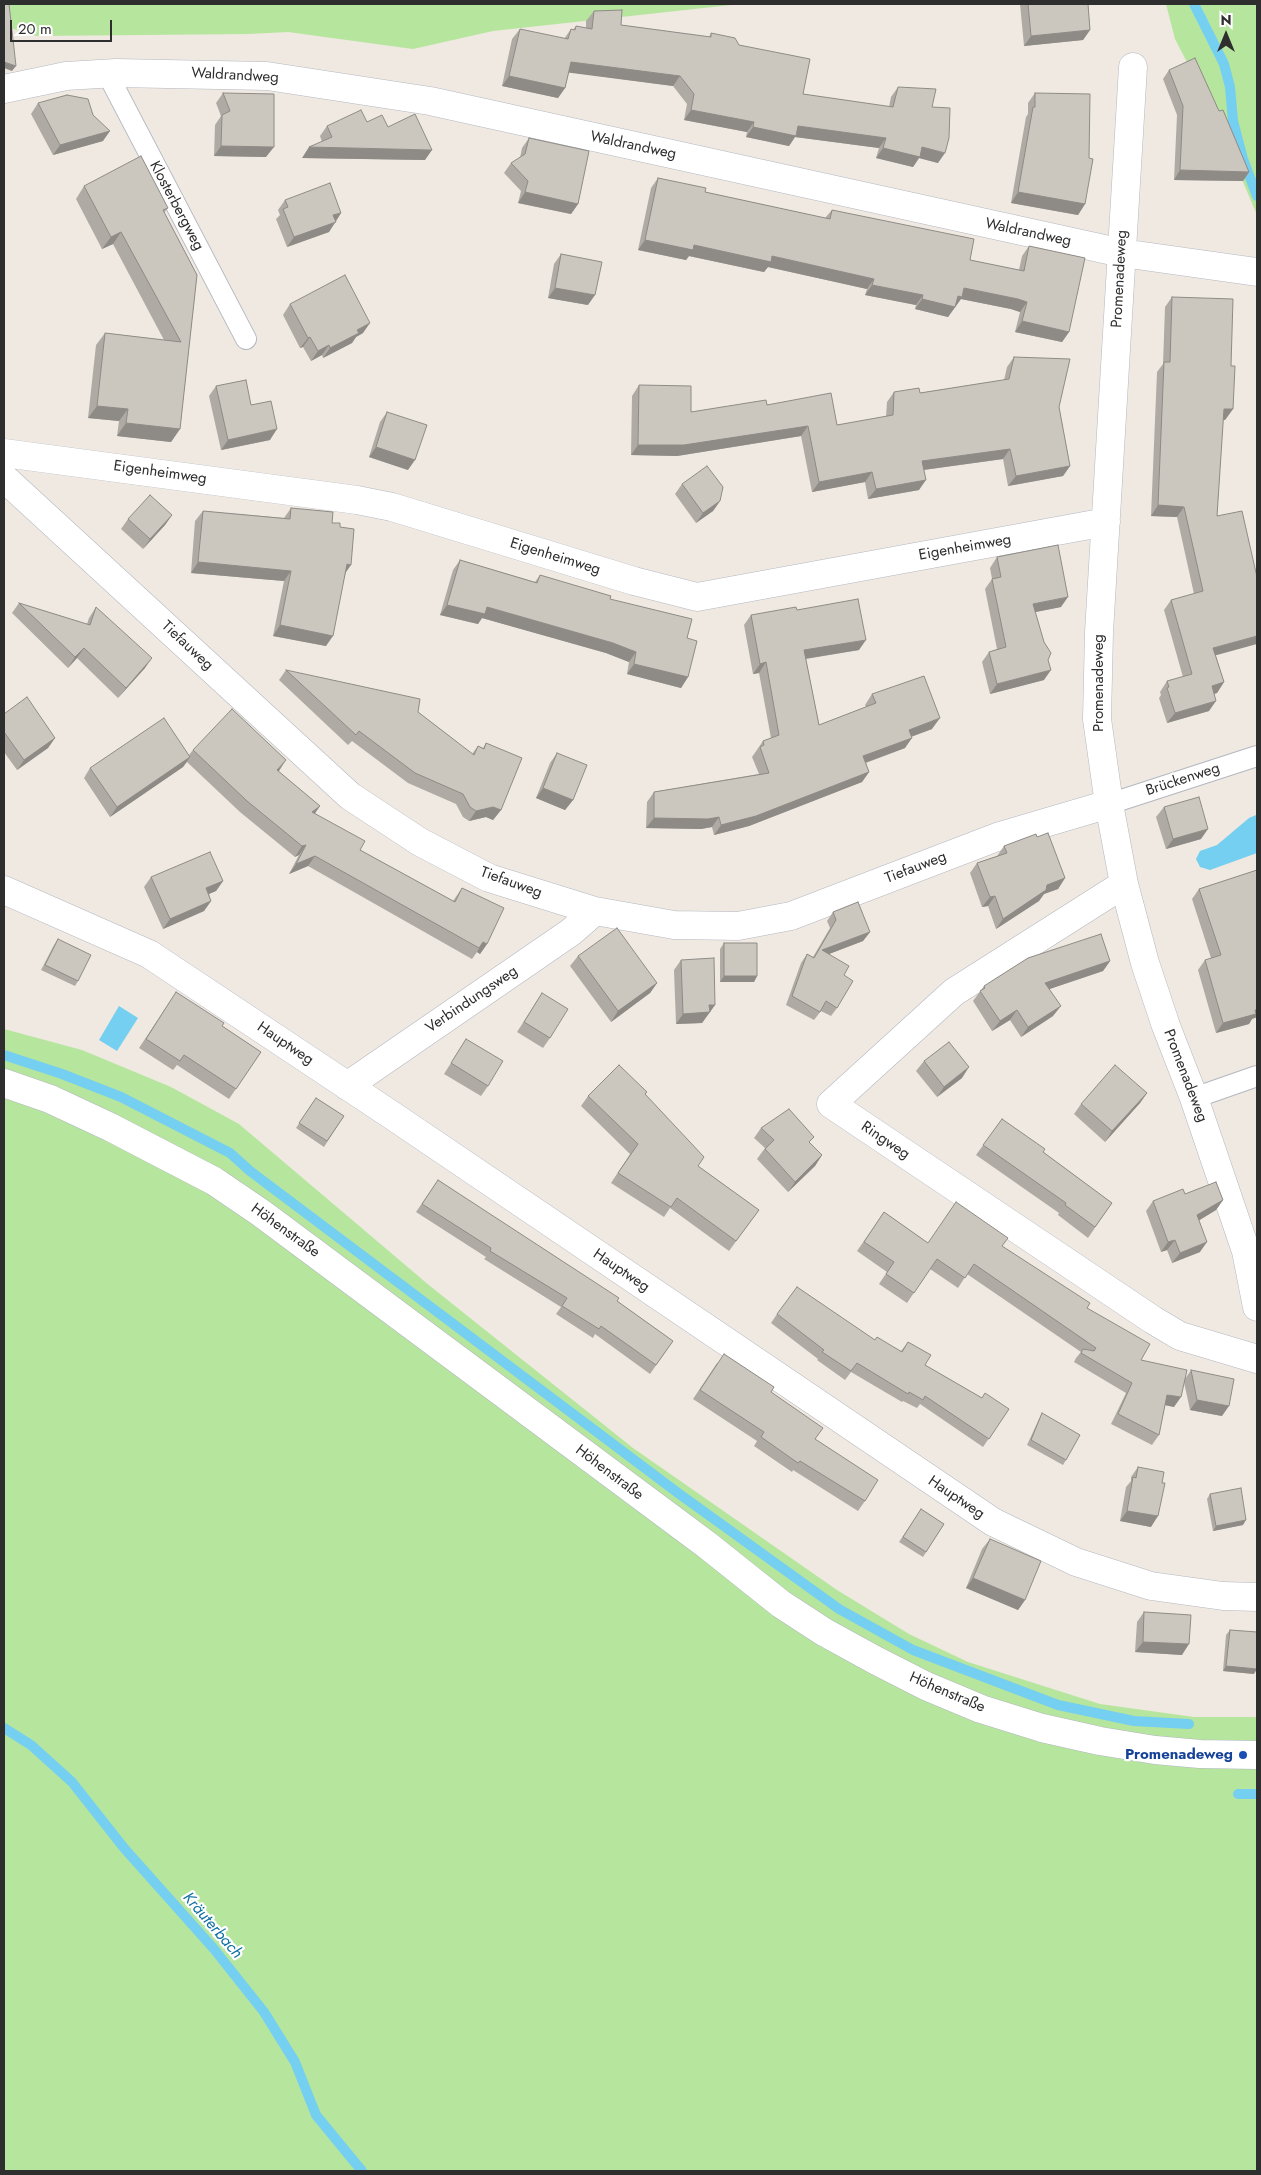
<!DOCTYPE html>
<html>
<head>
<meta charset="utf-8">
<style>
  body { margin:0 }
  #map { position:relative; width:1261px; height:2175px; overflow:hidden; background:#efe9e1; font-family:Jost,sans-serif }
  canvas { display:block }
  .frame { position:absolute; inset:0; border:5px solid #2e2e2e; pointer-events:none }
  .north { position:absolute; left:1201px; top:10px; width:50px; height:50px; -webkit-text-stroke:4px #fff; paint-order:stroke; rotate:0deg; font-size:14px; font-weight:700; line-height:20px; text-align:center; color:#2e2e2e }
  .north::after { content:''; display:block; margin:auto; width:18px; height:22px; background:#2e2e2e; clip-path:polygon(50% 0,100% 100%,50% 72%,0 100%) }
  .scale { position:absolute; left:10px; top:20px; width:102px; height:22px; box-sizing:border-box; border:2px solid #2e2e2e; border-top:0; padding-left:6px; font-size:15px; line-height:18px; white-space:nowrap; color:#2e2e2e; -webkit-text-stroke:4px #fff; paint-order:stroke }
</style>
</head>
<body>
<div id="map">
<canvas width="1261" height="2175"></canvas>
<div class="frame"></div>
<div class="north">N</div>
<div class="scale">20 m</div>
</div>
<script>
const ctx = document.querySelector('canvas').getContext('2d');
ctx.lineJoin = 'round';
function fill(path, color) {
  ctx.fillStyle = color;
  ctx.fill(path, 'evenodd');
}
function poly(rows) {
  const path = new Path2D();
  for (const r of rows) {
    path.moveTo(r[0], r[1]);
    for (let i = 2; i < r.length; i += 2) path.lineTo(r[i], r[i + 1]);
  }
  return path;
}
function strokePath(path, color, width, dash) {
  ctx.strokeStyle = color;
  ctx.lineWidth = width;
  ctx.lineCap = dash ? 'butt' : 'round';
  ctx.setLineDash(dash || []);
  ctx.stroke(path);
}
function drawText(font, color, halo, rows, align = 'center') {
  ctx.font = font + ' Jost,sans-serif';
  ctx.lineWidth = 4.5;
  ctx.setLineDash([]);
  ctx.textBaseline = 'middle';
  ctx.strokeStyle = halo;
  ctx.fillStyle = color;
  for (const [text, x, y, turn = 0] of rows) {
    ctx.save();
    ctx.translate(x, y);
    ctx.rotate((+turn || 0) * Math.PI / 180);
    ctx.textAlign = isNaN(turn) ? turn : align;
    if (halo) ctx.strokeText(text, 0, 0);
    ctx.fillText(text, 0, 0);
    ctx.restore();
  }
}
const green = poly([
  [4,4,740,4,493,31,413,49,288,32,249,34,36,36,4,26],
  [1166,4,1257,4,1257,215,1217,120,1175,39],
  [4,1029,82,1050,171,1087,239,1124,430,1286,633,1448,837,1590,909,1634,968,1662,1100,1704,1194,1717,1257,1717,1257,2171,4,2171]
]);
const water = poly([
  [1256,815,1257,853,1210,870,1200,867,1196,859,1200,851,1217,845,1249,818],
  [119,1006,138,1018,117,1051,99,1040]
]);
const stream = poly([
  [1194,4,1224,64,1230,87,1233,121,1243,159,1257,196],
  [4,1055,62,1074,121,1097,230,1153,250,1171,678,1493,839,1609,913,1650,1058,1705,1134,1721,1189,1724],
  [4,1728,31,1745,72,1782,124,1848,214,1949,264,2012,295,2062,316,2115,362,2171],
  [1238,1794,1257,1794]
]);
const service = poly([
  [107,73,246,339],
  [1109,804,1257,756],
  [1194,1098,1257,1076]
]);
const minor = poly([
  [1133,67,1099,632,1097,719,1109,804,1124,884,1145,963,1166,1026,1194,1098,1246,1251,1257,1307],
  [4,89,66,76,116,73,267,76,430,101,1122,253,1257,272],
  [4,453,357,500,392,507,634,581,697,597,1106,522],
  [4,478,350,796,420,842,489,878,595,911,674,925,738,926,791,916,997,837,1109,804],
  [1124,884,954,992,831,1104,1153,1320,1180,1336,1257,1359],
  [4,890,149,954,393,1116,993,1522,1076,1562,1151,1586,1223,1596,1257,1597],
  [347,1086,571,932,595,911]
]);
const tertiary = poly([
  [4,1083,50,1099,110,1127,214,1181,261,1213,707,1545,781,1604,824,1632,875,1660,926,1686,981,1709,1042,1728,1100,1741,1155,1750,1200,1754,1257,1755]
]);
const wall = poly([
  [1020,4,1088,4,1090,30,1083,40,1024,46],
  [594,11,621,25,709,37,711,33,739,45,803,94,889,107,891,97,898,87,932,107,938,163,919,158,913,167,876,158,879,148,795,137,789,146,746,137,747,132,684,120,687,104,673,86,569,72,565,88,558,98,502,86,512,39,520,29,564,39,571,29,573,30,576,26,586,28,586,21],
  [1169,70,1249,172,1243,181,1174,180,1177,115,1163,79],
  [223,93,266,157,214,156,215,125,221,116,216,103],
  [1035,93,1089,158,1085,204,1078,215,1011,203,1026,117,1028,114,1028,103],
  [38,103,93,115,103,141,53,155,31,114],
  [367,122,388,127,425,160,302,158,322,142,320,136,327,126],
  [529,138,578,204,571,214,518,203,521,191,504,173,511,163,520,158,522,148],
  [658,178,705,192,825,218,832,210,970,260,1019,270,1022,256,1029,246,1069,332,1062,342,1015,332,1020,312,1011,309,961,299,948,317,915,309,916,305,865,295,867,289,768,267,764,272,689,256,686,260,638,250,651,188],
  [84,186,168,208,164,213,197,275,180,429,171,442,117,436,119,421,88,418,96,345,105,333,164,340,113,244,102,249,76,199],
  [285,200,341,213,329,232,287,247,276,219,280,215,278,210],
  [561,254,588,305,548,298,554,264],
  [1172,297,1231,366,1233,409,1225,420,1223,419,1217,516,1216,656,1224,682,1217,693,1214,694,1209,711,1167,723,1159,698,1161,695,1160,692,1167,681,1183,677,1164,610,1171,600,1194,594,1177,517,1151,516,1157,372,1163,364,1165,307],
  [290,304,363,333,356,337,352,343,323,358,322,355,311,361,303,347,300,348,283,315],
  [1014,357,1059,407,1070,466,1063,476,1008,486,1003,459,924,470,919,490,868,499,865,482,812,492,801,436,677,456,631,455,632,396,639,385,691,412,767,405,837,425,886,417,887,402,894,392,920,393,1004,380,1007,367],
  [216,386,251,405,270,440,221,450,209,396],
  [387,412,408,470,369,457,380,422],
  [682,484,720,501,713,511,696,523,675,494],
  [291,508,332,523,340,527,346,572,326,646,273,636,284,581,191,573,195,521,203,511,284,518],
  [172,515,165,525,143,549,121,529,128,519],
  [997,557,1061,607,1035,612,1048,660,1044,680,990,694,982,662,989,652,997,649,985,589,992,579,990,568],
  [460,560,535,582,540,575,610,599,687,638,688,677,681,688,627,674,629,662,606,653,482,618,478,624,440,615,453,570],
  [19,603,87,624,89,618,96,607,145,668,118,698,77,658,68,668,12,613],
  [797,610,859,650,806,659,819,725,866,707,865,705,872,694,932,729,911,737,905,748,866,763,869,772,862,782,749,826,714,835,712,827,701,829,646,828,647,802,654,792,759,774,752,757,763,741,771,738,759,673,753,674,744,625,751,615],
  [286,670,418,712,472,754,478,746,483,748,486,743,501,810,493,820,486,817,469,821,463,817,456,804,408,783,352,741,348,745,279,680],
  [4,714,55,738,48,748,17,770,4,752],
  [193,750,278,771,320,806,315,813,360,850,453,901,462,888,487,944,480,954,477,952,472,959,308,866,289,874,299,855,295,857,240,812,187,762,183,767,110,817,84,778,90,768,189,755],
  [557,753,573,800,565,810,536,798,550,763],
  [1164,807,1201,839,1166,849,1156,817],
  [1037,837,1065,878,1058,889,1044,894,1039,901,996,929,988,906,982,907,970,873,977,863,997,856,1004,846],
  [1257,870,1257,1017,1252,1019,1249,1024,1216,1033,1198,970,1205,960,1211,958,1192,899,1199,889],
  [151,877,223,881,216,891,209,894,211,901,204,911,163,929,144,887],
  [833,912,870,932,863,941,829,954,844,975,837,1008,831,1016,821,1011,814,1020,786,1005,801,963,807,954,813,957,830,928,827,921],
  [58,939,78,981,75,986,41,970,54,945],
  [724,943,757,976,754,982,720,982,720,949],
  [578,956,657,983,650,993,611,1022,570,966],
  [681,960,715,1005,702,1023,676,1024,674,970],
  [1110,961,1103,971,1049,989,1053,1016,1021,1037,1010,1020,992,1031,973,1001,984,986],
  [176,992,222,1026,261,1052,229,1099,177,1065,173,1070,139,1048],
  [542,993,550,1038,543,1048,517,1032],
  [466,1039,488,1086,481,1096,444,1074],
  [924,1061,962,1078,937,1097,916,1071],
  [647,1092,645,1095,698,1166,759,1210,729,1251,670,1208,664,1217,611,1183,630,1154,581,1106,588,1096],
  [1147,1093,1140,1103,1105,1142,1074,1114,1081,1104],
  [316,1098,344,1116,324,1147,296,1128],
  [1002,1119,1043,1152,1112,1203,1088,1238,1058,1215,1059,1213,976,1155],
  [761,1128,810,1143,822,1155,815,1166,788,1192,757,1159,765,1148,754,1138],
  [438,1180,617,1301,673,1341,650,1374,595,1334,593,1338,556,1314,561,1307,484,1259,486,1257,416,1212],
  [1185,1194,1223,1200,1216,1210,1199,1220,1200,1252,1172,1263,1167,1250,1161,1252,1146,1211,1153,1201],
  [884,1212,928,1243,1002,1246,1087,1308,1141,1360,1185,1379,1191,1370,1222,1416,1190,1410,1184,1382,1174,1407,1165,1405,1159,1435,1152,1445,1111,1424,1126,1393,1074,1362,1076,1358,1081,1352,967,1274,958,1288,930,1269,907,1303,879,1284,887,1272,857,1251],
  [777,1314,875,1340,901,1351,908,1342,925,1365,982,1398,1009,1409,983,1447,920,1404,917,1408,903,1401,902,1402,851,1372,845,1380,817,1360,818,1359,771,1323],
  [717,1363,771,1392,815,1439,865,1501,858,1511,793,1470,792,1472,754,1446,757,1441,693,1399],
  [1042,1413,1066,1460,1063,1465,1027,1445,1039,1419],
  [1138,1467,1151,1527,1120,1521,1126,1487,1131,1481,1131,1477],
  [1210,1494,1243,1525,1213,1531,1207,1499],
  [921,1509,944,1524,923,1557,899,1542],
  [990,1539,1025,1600,1018,1610,966,1588,982,1549],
  [1144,1612,1182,1655,1135,1652,1137,1622],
  [1230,1630,1254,1674,1223,1671,1226,1635]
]);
const shadedWall = poly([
  [1090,30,1083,40,1024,46,1031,36],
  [4,62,16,66,12,71,4,68],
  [571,62,680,76,673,86,564,72],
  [509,76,565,88,558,98,502,86],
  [691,110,754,122,747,132,684,120],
  [798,126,886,138,879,148,795,137,789,146,746,137,753,127],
  [110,131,103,141,53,155,60,145],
  [221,146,274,147,266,157,214,156],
  [309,147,432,150,425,160,302,158],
  [922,147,945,153,938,163,919,158,913,167,876,158,883,148],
  [1180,170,1249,172,1243,181,1174,180],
  [525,192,578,204,571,214,518,203],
  [1018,192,1085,204,1078,215,1011,203],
  [341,213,329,232,287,247,294,237,333,215],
  [121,232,113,244,102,249,111,237],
  [645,240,694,245,772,256,874,279,867,289,768,267,764,272,689,256,686,260,638,250],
  [872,285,923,295,916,305,865,295],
  [555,288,595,295,588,305,548,298],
  [964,288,1018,299,1027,302,1020,312,1011,309,961,299,948,317,915,309,922,299],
  [1022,321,1069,332,1062,342,1015,332],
  [370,323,363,333,356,337,352,343,323,358,330,348,357,330],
  [310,337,303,347,300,348,308,338],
  [329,345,322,355,311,361,318,351],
  [97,406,128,409,119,421,88,418],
  [1224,409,1233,409,1225,420,1216,419],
  [126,423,180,429,171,442,117,436],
  [808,426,801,436,677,456,631,455,638,445],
  [277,429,270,440,221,450,228,440],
  [376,447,415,460,408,470,369,457],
  [1010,449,1003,459,915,471,922,461],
  [1070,466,1063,476,1008,486,1016,476],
  [872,472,865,482,812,492,819,482],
  [926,480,919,490,868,499,876,489],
  [720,501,713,511,696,523,703,513],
  [1158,505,1184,507,1177,517,1151,516],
  [172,515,165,525,143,549,150,539],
  [198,562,291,571,284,581,191,573],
  [347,564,351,565,344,575],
  [1068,597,1061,607,1026,614,1033,604],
  [447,605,487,607,613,643,636,652,629,662,606,653,482,618,478,624,440,615],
  [280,625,333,636,326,646,273,636],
  [1257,636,1257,644,1206,658,1213,648],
  [866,640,859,650,797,660,804,650],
  [84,648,77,658,68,668,75,657],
  [152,658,145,668,118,698,126,688],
  [766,662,759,673,753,674,760,664],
  [634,664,688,677,681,688,627,674],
  [1051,670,1044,680,990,694,997,684],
  [1224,682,1217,693,1204,697,1212,686],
  [1216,701,1209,711,1167,723,1175,713],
  [940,718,932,729,902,740,909,730],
  [55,738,48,748,17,770,24,760],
  [912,738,905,748,856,766,863,756],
  [190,757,183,767,110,817,117,807],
  [286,760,279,771,270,780,277,770],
  [869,772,862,782,749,826,714,835,721,825],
  [543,788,573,800,565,810,536,798],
  [320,806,313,816,312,812],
  [493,807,501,810,493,820,486,817,469,821,476,811],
  [719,817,712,827,701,829,646,828,654,818],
  [1208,829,1201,839,1166,849,1173,839],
  [306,845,299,855,295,857,302,846],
  [315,856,308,866,289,874,296,864],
  [1065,878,1058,889,1044,894,1039,901,996,929,1003,919,1047,885],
  [223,881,216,891,199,898,206,888],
  [995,896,988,906,982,907,990,897],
  [211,901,204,911,163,929,170,919],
  [870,932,863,941,816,959,822,950],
  [483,942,487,944,480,954,477,952],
  [1110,961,1103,971,1038,993,1045,983],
  [724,976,757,976,754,982,720,982],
  [657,983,650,993,611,1022,618,1011],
  [709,1005,715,1005,702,1023,676,1024,683,1014],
  [1061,1006,1053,1016,1021,1037,1028,1027],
  [1017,1010,1010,1020,992,1031,1000,1021],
  [1255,1010,1257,1010,1257,1017,1252,1019,1249,1024,1216,1033,1223,1023],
  [969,1067,962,1078,937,1097,944,1087],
  [1147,1093,1140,1103,1105,1142,1112,1131],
  [822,1155,815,1166,788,1192,795,1182],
  [1223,1200,1216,1210,1190,1226,1197,1215],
  [1175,1240,1167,1250,1161,1252,1168,1242],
  [1207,1242,1200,1252,1172,1263,1180,1253],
  [1167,1395,1181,1397,1174,1407,1160,1404],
  [1197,1400,1229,1406,1222,1416,1190,1410],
  [1127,1511,1158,1516,1151,1527,1120,1521],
  [1246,1520,1243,1525,1213,1531,1216,1526],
  [973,1578,1025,1600,1018,1610,966,1588],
  [1143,1642,1189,1644,1182,1655,1135,1652],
  [1226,1666,1257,1669,1254,1674,1223,1671]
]);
const building = poly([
  [4,4,9,4,16,66,4,62,4,4],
  [1028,4,1088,4,1090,30,1031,36,1028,4],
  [622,10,621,25,711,37,711,33,735,38,739,45,810,59,803,94,893,107,898,87,936,89,932,107,950,108,949,138,945,153,922,147,920,157,883,148,886,138,798,126,796,136,753,127,754,122,691,110,694,94,680,76,571,62,565,88,509,76,520,29,568,39,571,29,575,30,576,26,592,29,594,11,622,10],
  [1195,58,1219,111,1223,110,1249,172,1180,170,1183,106,1169,70,1195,58],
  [223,93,274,94,274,147,221,146,222,115,230,111,223,93],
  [1035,93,1090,94,1089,158,1093,159,1085,204,1018,192,1033,107,1035,107,1035,93],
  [67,95,88,99,93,115,110,131,60,145,38,103,67,95],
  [361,110,367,122,382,115,388,127,415,114,432,150,309,147,332,137,327,126,361,110],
  [529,138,589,151,578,204,525,192,528,181,511,163,525,154,529,138],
  [141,156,168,208,163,210,197,275,180,429,126,423,128,409,97,406,105,333,181,342,121,232,111,237,84,186,141,156],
  [658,178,706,188,705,192,830,219,832,210,974,239,970,260,1024,271,1029,246,1085,258,1069,332,1022,321,1027,302,1018,299,964,288,962,297,958,296,955,307,922,299,923,295,872,285,874,279,772,256,771,262,694,245,693,250,645,240,658,178],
  [330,183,341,213,333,215,336,222,294,237,283,209,288,207,285,200,330,183],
  [561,254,602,262,595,295,555,288,561,254],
  [345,275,370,323,357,330,359,333,330,348,329,345,318,351,310,337,308,338,290,304,345,275],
  [1172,297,1233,299,1231,366,1235,366,1233,409,1224,409,1217,516,1242,511,1257,577,1257,636,1213,648,1224,682,1212,686,1216,701,1175,713,1167,688,1169,687,1167,681,1192,674,1171,600,1203,591,1184,507,1158,505,1164,362,1170,362,1172,297],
  [1014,357,1070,359,1059,407,1070,466,1016,476,1010,449,922,461,926,480,876,489,872,472,819,482,808,426,684,445,638,445,639,385,691,386,691,412,766,400,767,405,831,393,837,425,893,415,894,392,919,388,920,393,1009,379,1014,357],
  [246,380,251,405,271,401,277,429,228,440,216,386,246,380],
  [387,412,427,425,415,460,376,447,387,412],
  [707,466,723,487,720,501,703,513,682,484,707,466],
  [150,495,172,515,150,539,128,519,150,495],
  [291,508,333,512,332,523,340,523,340,527,354,529,351,565,347,564,333,636,280,625,291,571,198,562,203,511,290,519,291,508],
  [1058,545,1068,597,1033,604,1044,642,1051,653,1048,660,1051,670,997,684,989,652,1006,647,992,579,1001,577,997,557,1058,545],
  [460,560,537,583,540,575,611,596,610,599,692,619,687,638,697,641,688,677,634,664,636,652,613,643,487,607,485,614,447,605,460,560],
  [858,599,866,640,804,650,819,725,876,703,872,694,924,676,940,718,909,730,912,738,863,756,869,772,756,816,721,825,719,817,708,819,654,818,654,792,769,773,760,747,764,745,763,741,779,735,766,662,760,664,751,615,796,607,797,610,858,599],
  [19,603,90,625,96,607,152,658,126,688,84,648,75,657,19,603],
  [286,670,420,699,418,712,474,755,478,746,484,749,486,743,522,758,501,810,493,807,476,811,470,807,463,794,415,773,359,731,356,735,286,670],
  [27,697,55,738,24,760,4,732,4,714,27,697],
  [232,709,286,760,277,770,320,806,312,812,365,841,360,850,455,902,462,888,504,908,487,944,483,942,479,948,315,856,296,864,306,845,302,846,247,801,193,750,232,709],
  [164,718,190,757,117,807,90,768,164,718],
  [557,753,587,765,573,800,543,788,557,753],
  [1199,797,1208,829,1173,839,1164,807,1199,797],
  [1048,833,1065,878,1047,885,1046,890,1003,919,995,896,990,897,977,863,1007,853,1004,846,1036,834,1037,837,1048,833],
  [210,852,223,881,206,888,211,901,170,919,151,877,210,852],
  [1257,870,1257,1010,1255,1010,1256,1014,1223,1023,1205,960,1221,955,1199,889,1257,870],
  [858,902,870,932,822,950,849,966,844,975,853,981,837,1008,826,1001,820,1012,792,996,807,954,814,958,836,920,833,912,858,902],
  [617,928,657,983,618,1011,578,956,617,928],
  [1101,934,1110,961,1045,983,1061,1006,1028,1027,1017,1010,1000,1021,980,991,985,988,984,986,1028,958,1101,934],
  [58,939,91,955,78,981,45,965,58,939],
  [724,943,757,943,757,976,724,976,724,943],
  [714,958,715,1005,709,1005,710,1012,683,1014,681,960,714,958],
  [176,992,224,1023,222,1026,261,1052,236,1089,184,1055,180,1061,146,1039,176,992],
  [542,993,568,1009,550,1038,524,1022,542,993],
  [466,1039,503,1061,488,1086,451,1063,466,1039],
  [949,1042,969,1067,944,1087,924,1061,949,1042],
  [619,1065,647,1092,645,1094,704,1157,698,1166,759,1210,736,1241,677,1198,671,1207,618,1173,638,1144,588,1096,619,1065],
  [1115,1065,1147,1093,1112,1131,1081,1104,1115,1065],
  [316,1098,344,1116,327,1141,299,1123,316,1098],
  [789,1109,814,1137,809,1142,822,1155,795,1182,765,1149,774,1140,761,1128,789,1109],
  [1002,1119,1045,1149,1043,1152,1112,1203,1095,1227,1065,1205,1066,1203,983,1145,1002,1119],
  [438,1180,619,1298,617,1301,673,1341,656,1365,601,1326,599,1329,562,1306,567,1298,490,1251,491,1248,422,1204,438,1180],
  [1216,1182,1223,1200,1197,1215,1207,1242,1180,1253,1175,1240,1168,1242,1153,1201,1183,1189,1185,1194,1216,1182],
  [956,1202,1008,1238,1002,1246,1090,1303,1087,1308,1150,1344,1141,1360,1187,1370,1181,1397,1167,1395,1159,1435,1118,1414,1132,1383,1081,1353,1083,1349,1094,1351,1096,1348,974,1264,965,1278,937,1259,914,1293,886,1274,894,1262,864,1242,884,1212,928,1243,956,1202],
  [797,1287,875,1340,877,1337,902,1352,908,1342,931,1355,925,1365,982,1398,985,1393,1009,1409,989,1439,925,1396,923,1400,909,1392,908,1394,857,1363,851,1371,822,1352,824,1350,777,1314,797,1287],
  [724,1354,774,1387,771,1392,823,1428,815,1439,878,1480,865,1501,800,1461,798,1463,761,1437,764,1432,700,1390,724,1354],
  [1191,1370,1234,1379,1229,1406,1197,1400,1191,1370],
  [1042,1413,1080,1435,1066,1460,1031,1440,1042,1413],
  [1138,1467,1164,1472,1162,1483,1165,1483,1158,1516,1127,1511,1133,1477,1136,1478,1138,1467],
  [1241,1488,1246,1520,1216,1526,1210,1494,1241,1488],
  [921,1509,944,1524,926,1552,903,1537,921,1509],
  [990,1539,1041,1561,1025,1600,973,1578,990,1539],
  [1144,1612,1191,1615,1189,1644,1143,1642,1144,1612],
  [1230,1630,1257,1632,1257,1669,1226,1666,1230,1630]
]);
const markers = [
  [1243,1755,5,"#1a4fb4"]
];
const streetNames = [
  ["Waldrandweg",235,76,3],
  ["Waldrandweg",633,146,12],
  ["Klosterbergweg",176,206,62],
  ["Waldrandweg",1028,233,12],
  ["Promenadeweg",1120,279,-87],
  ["Eigenheimweg",160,473,8],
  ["Eigenheimweg",965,548,-10],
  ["Eigenheimweg",555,557,17],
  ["Tiefauweg",187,646,43],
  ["Promenadeweg",1099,683,-90],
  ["Brückenweg",1183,780,-18],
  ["Tiefauweg",916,868,-21],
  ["Tiefauweg",511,883,20],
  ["Verbindungsweg",472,1000,-34],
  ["Hauptweg",285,1044,34],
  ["Promenadeweg",1185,1076,69],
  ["Ringweg",885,1141,34],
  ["Höhenstraße",285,1231,36],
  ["Hauptweg",621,1271,34],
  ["Höhenstraße",609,1473,37],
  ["Hauptweg",956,1498,34],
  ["Höhenstraße",947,1693,23]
];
const transitNames = [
  ["Promenadeweg",1233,1755]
];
const waterNames = [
  ["Kräuterbach",212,1926,49]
];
fill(green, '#b6e59e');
fill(water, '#75cff0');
strokePath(stream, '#75cff0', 10);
strokePath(service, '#b4b7c1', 22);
strokePath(minor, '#b4b7c1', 29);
strokePath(tertiary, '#b4b7c1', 29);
strokePath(service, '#fff', 20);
strokePath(minor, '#fff', 28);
strokePath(tertiary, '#fff', 28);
fill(wall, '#afaba4');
fill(shadedWall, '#8e8b86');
fill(building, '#cbc7bf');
strokePath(building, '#8e8b86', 1);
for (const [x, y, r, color] of markers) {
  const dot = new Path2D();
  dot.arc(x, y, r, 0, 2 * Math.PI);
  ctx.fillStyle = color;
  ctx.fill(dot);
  strokePath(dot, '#fff', 2);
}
drawText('15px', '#2e2e2e', '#fff', streetNames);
drawText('bold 15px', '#164399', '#fff', transitNames, 'right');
drawText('italic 16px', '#0d6fa3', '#fff', waterNames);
</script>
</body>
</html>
